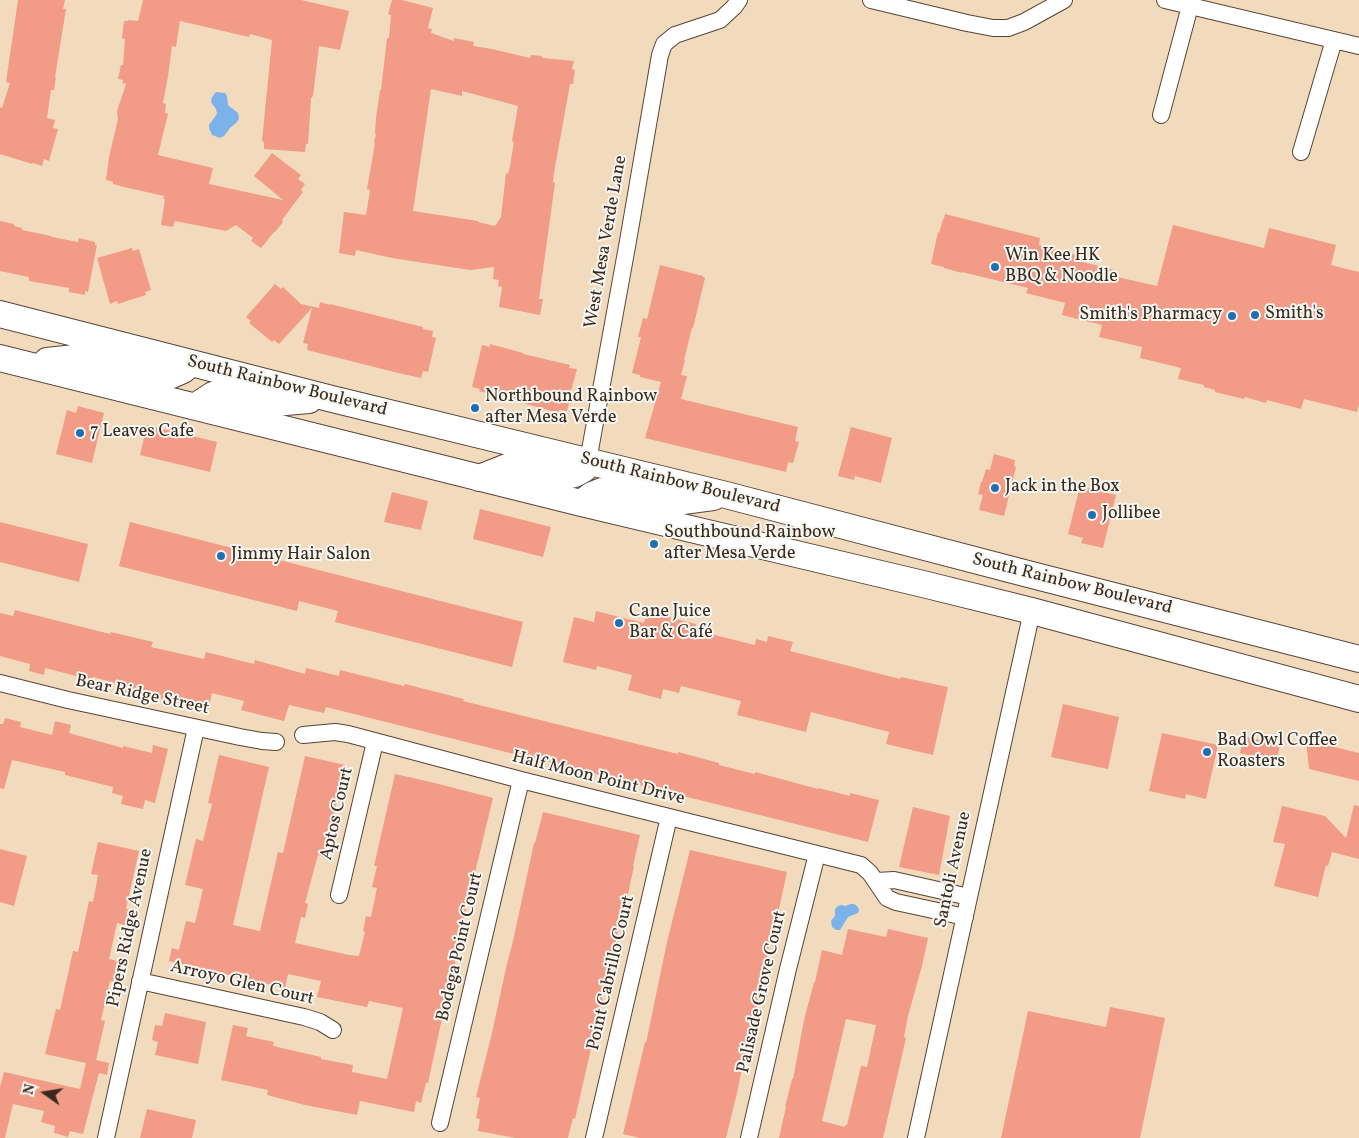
<!DOCTYPE html>
<html>
<head>
<meta charset="utf-8">
<style>
  body { margin:0 }
  #map { position:relative; width:1359px; height:1138px; overflow:hidden; background:#f1dbbc; font-family:Vollkorn,serif }
  canvas { display:block }
  .north { position:absolute; left:20px; top:1068px; width:50px; height:50px; -webkit-text-stroke:4px #f6f6f2; paint-order:stroke; rotate:283deg; font-size:14px; font-weight:700; line-height:20px; text-align:center; color:#3b2a1e }
  .north::after { content:''; display:block; margin:auto; width:18px; height:22px; background:#3b2a1e; clip-path:polygon(50% 0,100% 100%,50% 72%,0 100%) }
</style>
</head>
<body>
<div id="map">
<canvas width="1359" height="1138"></canvas>
<div class="north">N</div>
</div>
<script>
const ctx = document.querySelector('canvas').getContext('2d');
ctx.lineJoin = 'round';
function fill(path, color) {
  ctx.fillStyle = color;
  ctx.fill(path, 'evenodd');
}
function poly(rows) {
  const path = new Path2D();
  for (const r of rows) {
    path.moveTo(r[0], r[1]);
    for (let i = 2; i < r.length; i += 2) path.lineTo(r[i], r[i + 1]);
  }
  return path;
}
function strokePath(path, color, width, dash) {
  ctx.strokeStyle = color;
  ctx.lineWidth = width;
  ctx.lineCap = dash ? 'butt' : 'round';
  ctx.setLineDash(dash || []);
  ctx.stroke(path);
}
function drawText(font, color, halo, rows, align = 'center') {
  ctx.font = font + ' Vollkorn,serif';
  ctx.lineWidth = 4;
  ctx.setLineDash([]);
  ctx.textBaseline = 'middle';
  ctx.strokeStyle = halo;
  ctx.fillStyle = color;
  for (const [text, x, y, turn = 0] of rows) {
    ctx.save();
    ctx.translate(x, y);
    ctx.rotate((+turn || 0) * Math.PI / 180);
    ctx.textAlign = isNaN(turn) ? turn : align;
    if (halo) ctx.strokeText(text, 0, 0);
    ctx.fillText(text, 0, 0);
    ctx.restore();
  }
}
const water = poly([
  [216,92,225,93,227,96,228,105,238,113,239,119,236,123,230,128,224,136,220,138,212,135,209,128,209,125,217,114,216,109,211,102,212,97],
  [851,904,854,904,858,907,859,910,858,913,848,917,840,930,836,930,832,927,831,921,835,916,835,909,838,906,841,905,845,906]
]);
const building = poly([
  [18,0,65,0,63,9,66,9,55,77,56,77,54,90,51,90,47,118,55,120,53,128,58,129,49,161,44,159,42,166,33,163,32,164,0,154,0,107,2,108,10,83,6,82],
  [143,0,301,0,349,11,340,50,319,46,313,96,311,98,308,144,306,144,305,152,264,149,264,142,262,141,272,40,250,34,249,37,180,21,176,47,172,46,168,76,163,103,166,104,165,113,168,114,158,155,213,168,209,184,283,200,254,176,272,153,301,175,298,179,305,184,301,190,303,192,282,220,283,222,275,232,274,232,261,248,251,241,253,238,236,225,226,231,175,221,173,227,161,225,165,199,163,199,164,196,124,187,113,184,113,182,106,180,109,157,118,119,117,111,126,84,122,83,123,80,118,79,121,65,123,65,125,39,122,38,124,21,128,21,129,20,138,21],
  [392,0,402,0,433,8,428,28,432,29,431,33,454,41,454,38,474,42,473,46,492,49,530,58,531,55,541,56,543,58,574,61,572,69,575,70,573,84,570,84,554,173,553,182,555,183,539,299,543,299,540,315,499,307,502,287,498,286,499,280,493,279,494,267,470,270,392,258,356,250,355,256,339,253,344,212,366,215,370,190,367,189,375,143,374,143,376,134,375,133,376,118,380,90,381,90,387,38,389,38,391,15,388,14],
  [431,89,462,96,462,91,518,106,512,141,514,142,510,166,508,174,506,173,501,217,495,226,478,222,478,221,413,211],
  [945,214,1040,238,1039,245,1080,256,1079,261,1114,270,1113,276,1157,286,1173,225,1264,248,1269,228,1336,245,1331,265,1359,272,1359,404,1357,412,1304,399,1301,409,1267,400,1266,403,1245,397,1244,399,1215,392,1215,390,1204,387,1204,385,1178,379,1181,368,1140,358,1142,347,1099,337,1102,325,1062,315,1065,303,1026,293,1028,288,962,272,962,273,944,268,944,267,931,264,938,232,939,233,943,219,944,219],
  [0,221,14,224,14,226,22,228,22,230,51,236,52,237,78,242,79,238,95,242,95,245,97,245,88,292,85,291,85,295,69,292,69,288,29,281,29,277,0,271],
  [132,248,133,251,139,249,151,290,145,292,146,295,130,300,118,304,117,301,110,304,97,258],
  [660,265,703,276,703,277,705,278,693,328,692,328,684,360,685,360,681,375,687,376,681,399,798,427,795,441,799,442,793,463,788,462,786,472,645,438,661,382,640,377,640,375,632,373,641,337,638,337,643,318,647,319],
  [275,284,281,289,283,287,301,304,319,308,320,302,330,305,330,304,423,327,423,329,433,331,432,337,436,338,428,372,423,371,421,378,394,372,307,350,308,344,303,343,312,308,279,344,274,340,272,342,249,323,251,321,246,317],
  [490,344,523,353,523,354,570,365,569,368,577,369,569,398,570,399,567,411,559,410,558,413,545,409,526,404,526,403,479,391,480,389,472,387,482,345,490,347],
  [78,406,104,413,92,463,56,454,67,410,76,413],
  [147,425,217,442,210,472,140,455],
  [851,427,892,438,881,483,855,476,854,480,838,476],
  [994,454,1015,460,1014,466,1016,467,1004,516,979,510,983,495,978,494,981,482,982,482,986,469,990,470],
  [1080,486,1116,495,1103,548,1081,543,1083,538,1068,534],
  [392,492,428,501,421,530,384,522],
  [480,509,551,527,543,557,473,539],
  [0,522,88,544,79,582,0,562],
  [130,522,523,622,512,667,335,622,338,611,299,601,297,611,119,566],
  [15,610,110,634,111,632,153,642,151,647,204,659,206,652,254,664,255,660,305,674,306,668,339,676,340,670,404,686,405,684,464,699,463,701,629,742,678,754,678,752,719,763,719,765,755,774,755,772,818,789,819,788,850,796,850,793,879,800,868,842,619,780,519,754,518,755,326,707,324,713,289,705,284,721,241,710,244,701,212,693,208,710,139,694,139,696,125,692,127,686,93,677,92,680,45,668,44,675,29,671,30,664,0,656,0,613,13,616],
  [596,611,644,623,647,612,696,624,695,630,755,645,756,639,767,642,768,636,793,642,790,651,900,679,901,677,948,687,933,755,886,744,889,732,811,712,806,732,737,715,741,701,681,686,679,693,663,689,661,699,628,690,632,675,597,666,596,670,563,662,574,617,594,622],
  [1063,704,1119,717,1108,769,1051,757],
  [5,718,21,722,20,727,52,735,55,721,71,725,69,733,123,748,123,746,152,753,153,745,168,749,155,803,145,800,143,809,121,804,123,796,112,793,113,787,65,775,65,772,12,760,4,789,0,788,0,724,3,724],
  [1162,733,1218,745,1206,799,1186,794,1185,799,1149,791],
  [1244,736,1280,745,1276,762,1240,753],
  [1306,740,1359,753,1359,781,1309,769],
  [219,755,269,767,233,925,260,931,278,852,283,853,305,756,345,765,324,857,318,855,305,903,308,904,305,918,301,917,295,943,349,955,359,956,365,932,363,931,366,916,371,917,377,888,372,887,377,866,374,866,395,774,435,783,493,798,462,926,464,926,458,954,457,954,448,991,428,1083,426,1083,421,1103,416,1101,414,1112,360,1101,357,1115,305,1105,267,1095,268,1090,221,1080,233,1025,248,1028,246,1036,274,1042,273,1046,321,1057,321,1059,353,1065,352,1072,387,1079,403,1008,369,1001,367,1007,317,997,321,981,288,974,285,988,169,961,172,948,179,950,186,921,195,923,203,889,185,885,196,839,203,841,212,804,208,803],
  [1354,805,1359,806,1359,859,1332,852,1328,866,1326,865,1318,897,1274,886,1285,844,1273,842,1282,806,1325,816,1346,838],
  [913,807,950,816,939,875,899,867],
  [543,812,640,835,633,866,634,866,628,894,610,963,605,991,604,991,575,1119,573,1118,568,1138,516,1138,478,1131,480,1119,476,1118,480,1098,476,1097,492,1033,506,968,513,941,534,843,535,843],
  [98,842,139,851,126,909,136,911,132,927,117,923,109,959,117,961,113,982,110,981,101,1020,105,1021,96,1060,109,1063,107,1075,99,1073,83,1134,70,1131,68,1137,54,1133,55,1126,41,1122,44,1111,13,1104,5,1138,0,1138,0,1087,4,1072,80,1089,86,1063,45,1054,56,1009,60,1010,73,951,78,952,89,901,93,902,98,875,91,874],
  [0,849,27,856,14,906,0,902],
  [690,850,787,872,774,932,772,931,758,1002,750,1029,737,1093,726,1138,640,1138,623,1134,645,1042,646,1043,667,942],
  [848,929,886,937,888,929,928,938,922,966,908,1016,904,1037,906,1038,883,1138,779,1138,786,1107,785,1107,792,1079,793,1079,804,1020,814,982,815,982,822,950,842,955],
  [846,1019,876,1025,867,1067,861,1066,847,1125,845,1125,845,1127,822,1121],
  [1110,1007,1165,1018,1140,1138,1001,1138,1028,1011,1106,1027],
  [165,1013,206,1022,198,1064,155,1055,158,1042,152,1040,155,1025,162,1026],
  [147,1109,196,1120,192,1138,140,1138]
]);
const street = poly([
  [871,0,967,23,993,28,1008,28,1024,22,1064,0],
  [1165,0,1359,46],
  [1161,115,1190,6],
  [1301,152,1334,40],
  [588,461,628,241,660,55,664,44,675,35,720,20,734,7,739,0],
  [0,683,68,700,240,737,262,741,276,742],
  [303,735,335,732,348,734,521,780,861,865,870,873,887,898,896,902,965,917],
  [877,881,894,880,969,897],
  [339,895,375,742],
  [140,981,304,1017,320,1022,333,1030],
  [440,1123,521,780],
  [106,1138,196,728],
  [594,1138,669,817],
  [749,1138,788,969,817,854],
  [916,1138,1032,611]
]);
const primary = poly([
  [0,314,332,399,726,495,1028,574,1359,659],
  [0,358,581,503,923,584,1032,611,1359,699],
  [47,361,75,358,159,376,172,375,183,370,191,363],
  [196,406,213,395,220,393,229,393,274,403,309,400],
  [479,478,512,465,556,477,567,476,575,474,584,469,588,461],
  [581,503,592,495,602,491,611,491,668,503,713,497]
]);
const markers = [
  [995,267,5,"#1f6fb2"],
  [1255,315,5,"#1f6fb2"],
  [1232,316,5,"#1f6fb2"],
  [475,408,5,"#1f6fb2"],
  [80,433,5,"#1f6fb2"],
  [995,488,5,"#1f6fb2"],
  [1092,515,5,"#1f6fb2"],
  [654,544,5,"#1f6fb2"],
  [221,556,5,"#1f6fb2"],
  [619,623,5,"#1f6fb2"],
  [1207,752,5,"#1f6fb2"]
];
const streetNames = [
  ["West Mesa Verde Lane",607,242,-80],
  ["South Rainbow Boulevard",287,387,14],
  ["South Rainbow Boulevard",680,484,14],
  ["South Rainbow Boulevard",1072,585,14],
  ["Bear Ridge Street",142,696,12],
  ["Half Moon Point Drive",598,779,14],
  ["Aptos Court",338,814,-77],
  ["Santoli Avenue",954,870,-78],
  ["Pipers Ridge Avenue",131,928,-78],
  ["Bodega Point Court",461,947,-77],
  ["Point Cabrillo Court",612,973,-77],
  ["Arroyo Glen Court",242,984,13],
  ["Palisade Grove Court",763,992,-77]
];
const poiNames = [
  ["Win Kee HK",1005,257],
  ["BBQ & Noodle",1005,278],
  ["Smith's",1265,315],
  ["Smith's Pharmacy",1222,316,"right"],
  ["Northbound Rainbow",485,398],
  ["after Mesa Verde",485,419],
  ["7 Leaves Cafe",90,433],
  ["Jack in the Box",1005,488],
  ["Jollibee",1102,515],
  ["Southbound Rainbow",664,534],
  ["after Mesa Verde",664,555],
  ["Jimmy Hair Salon",231,556],
  ["Cane Juice",629,613],
  ["Bar & Café",629,634],
  ["Bad Owl Coffee",1217,742],
  ["Roasters",1217,763]
];
fill(water, '#7bb2ea');
fill(building, '#f29b87');
strokePath(street, '#564536', 18);
strokePath(primary, '#564536', 28);
strokePath(street, '#fff', 16);
strokePath(primary, '#fff', 26);
for (const [x, y, r, color] of markers) {
  const dot = new Path2D();
  dot.arc(x, y, r, 0, 2 * Math.PI);
  ctx.fillStyle = color;
  ctx.fill(dot);
  strokePath(dot, '#f6f6f2', 2);
}
drawText('18px', '#3b2a1e', '#f6f6f2', streetNames);
drawText('18px', '#3b2a1e', '#f6f6f2', poiNames, 'left');
</script>
</body>
</html>
